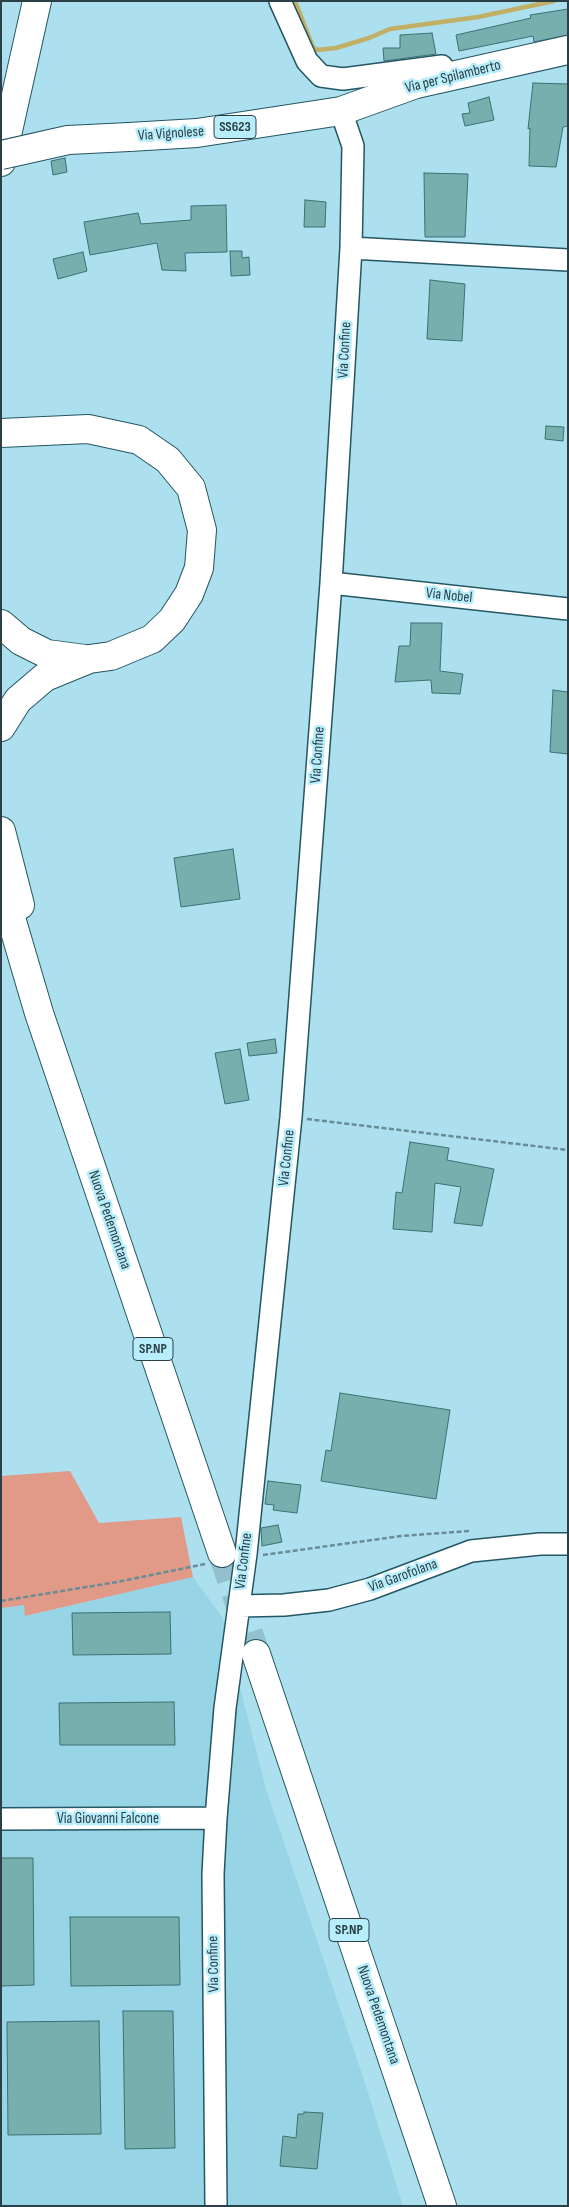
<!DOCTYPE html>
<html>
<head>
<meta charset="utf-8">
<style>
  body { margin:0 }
  #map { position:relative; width:569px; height:2207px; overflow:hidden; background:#ace0ee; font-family:"Sofia Sans Condensed",sans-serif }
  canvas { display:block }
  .frame { position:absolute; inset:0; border:2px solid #2b4046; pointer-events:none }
</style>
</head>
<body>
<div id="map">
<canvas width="569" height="2207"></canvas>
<div class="frame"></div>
</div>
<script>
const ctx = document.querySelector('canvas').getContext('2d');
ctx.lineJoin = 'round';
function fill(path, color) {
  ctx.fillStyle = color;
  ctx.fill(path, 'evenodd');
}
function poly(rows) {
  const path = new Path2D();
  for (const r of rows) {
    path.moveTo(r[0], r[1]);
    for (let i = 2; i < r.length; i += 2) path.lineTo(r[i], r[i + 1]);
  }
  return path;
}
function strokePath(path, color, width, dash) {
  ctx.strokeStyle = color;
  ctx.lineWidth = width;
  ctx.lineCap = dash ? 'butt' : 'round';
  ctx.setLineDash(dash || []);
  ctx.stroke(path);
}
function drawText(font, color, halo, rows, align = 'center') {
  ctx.font = font + ' "Sofia Sans Condensed",sans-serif';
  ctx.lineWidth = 5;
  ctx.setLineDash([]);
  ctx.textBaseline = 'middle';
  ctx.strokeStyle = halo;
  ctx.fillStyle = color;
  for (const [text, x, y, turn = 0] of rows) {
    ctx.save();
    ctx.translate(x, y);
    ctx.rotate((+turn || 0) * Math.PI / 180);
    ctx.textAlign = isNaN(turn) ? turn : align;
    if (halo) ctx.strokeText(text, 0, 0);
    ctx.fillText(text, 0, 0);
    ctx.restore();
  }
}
const built = poly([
  [193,1577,222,1617,266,1789,366,2086,403,2206,1,2206,1,1608,24,1604,26,1616]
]);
const green = poly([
  [70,1471,99,1523,181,1517,193,1577,25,1616,24,1605,1,1608,1,1476]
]);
const stream = poly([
  [295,1,313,47,317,50,336,48,369,38,390,29,478,17,554,1]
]);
const building = poly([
  [568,9,568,35,534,42,533,36,459,51,456,35,531,18,530,15,568,9],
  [432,33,436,54,384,61,383,48,400,48,400,35,432,33],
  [533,83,568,84,568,126,563,127,556,167,529,166,530,128,528,129,533,83],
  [489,97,494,120,465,126,462,114,470,113,468,103,489,97],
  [65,158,67,172,53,175,51,161,65,158],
  [424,173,468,174,465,237,425,237,424,173],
  [305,200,326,202,325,227,304,227,305,200],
  [226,205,227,252,185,253,186,271,162,270,157,243,90,255,84,222,138,213,141,224,191,220,191,206,226,205],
  [230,251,242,251,242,258,249,257,250,275,231,276,230,251],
  [83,252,87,271,58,279,53,259,83,252],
  [430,280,465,284,462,341,427,339,430,280],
  [546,426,564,427,563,441,545,439,546,426],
  [411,623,442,623,440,671,463,674,460,694,432,693,431,680,395,682,399,646,410,646,411,623],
  [553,690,568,692,568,754,550,752,553,690],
  [233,849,240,899,181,907,174,858,233,849],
  [275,1039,277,1053,249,1056,247,1043,275,1039],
  [240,1049,249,1100,225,1104,215,1053,240,1049],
  [410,1142,449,1148,447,1160,494,1169,482,1226,454,1223,461,1187,435,1183,432,1232,393,1229,396,1192,402,1193,410,1142],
  [340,1393,450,1410,436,1499,321,1481,326,1450,331,1451,340,1393],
  [268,1481,301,1485,297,1513,273,1510,274,1505,265,1504,268,1481],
  [278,1525,282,1542,262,1546,261,1528,278,1525],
  [170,1612,171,1654,73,1655,72,1613,170,1612],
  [174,1702,175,1745,60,1745,59,1703,174,1702],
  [1,1858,33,1858,34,1985,1,1986,1,1858],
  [70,1917,179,1917,180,1985,71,1986,70,1917],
  [123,2011,173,2011,175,2148,125,2149,123,2011],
  [99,2021,101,2134,8,2135,7,2022,99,2021],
  [304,2112,323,2113,317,2169,280,2166,283,2136,296,2138,298,2114,304,2114,304,2112]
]);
const majorTunnel = poly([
  [222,1553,256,1654]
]);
const path = poly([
  [307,1119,568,1150],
  [263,1555,401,1536,469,1531],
  [1,1601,117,1582,205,1564]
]);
const minor = poly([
  [280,1,307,61,321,76,343,79,442,66],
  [351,248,568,260],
  [331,583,568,609],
  [239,1606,284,1605,329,1600,370,1589,471,1551,540,1544,568,1544],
  [1,1819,216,1818],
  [216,2206,213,1874,216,1818,225,1708,246,1554,291,1117,331,583,351,248,353,146,341,111]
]);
const major = poly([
  [129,137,197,133,341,111,416,84,568,50],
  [1,162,37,1],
  [1,433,88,429,139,440,168,460,191,488,202,530,199,568,189,594,172,620,152,639,111,656,89,659,45,677,18,700,1,727],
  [1,624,21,641,47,654,85,659],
  [1,831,20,905],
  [1,884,39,1013,222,1553],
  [256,1654,442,2206]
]);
const majorBridge = poly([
  [1,155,68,140,129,137]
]);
const shields = [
  [235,127,42],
  [153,1349,40],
  [349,1930,40]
];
const shieldNames = [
  ["SS623",235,127],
  ["SP.NP",153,1349],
  ["SP.NP",349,1930]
];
const streetNames = [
  ["Via per Spilamberto",453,77,-14],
  ["Via Vignolese",171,134,-4],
  ["Via Confine",345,350,-87],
  ["Via Nobel",449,596,6],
  ["Via Confine",318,755,-86],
  ["Via Confine",287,1158,-84],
  ["Nuova Pedemontana",109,1220,71],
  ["Via Confine",244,1561,-83],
  ["Via Garofolana",403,1576,-20],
  ["Via Giovanni Falcone",108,1819],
  ["Via Confine",214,1964,-91],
  ["Nuova Pedemontana",378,2015,71]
];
fill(built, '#97d4e5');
fill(green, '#e09a87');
strokePath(stream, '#c1af65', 4.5);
fill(building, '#77aeae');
strokePath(building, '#3c7172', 1);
strokePath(majorTunnel, '#92c0cc', 28, [28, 14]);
strokePath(minor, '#245663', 24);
strokePath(major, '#245663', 30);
strokePath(path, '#698c96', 2.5, [5, 2.5]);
strokePath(minor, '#fff', 21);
strokePath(major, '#fff', 28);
strokePath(majorBridge, '#245663', 30, []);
strokePath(majorBridge, '#fff', 28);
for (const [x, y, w] of shields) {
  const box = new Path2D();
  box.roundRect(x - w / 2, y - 11.5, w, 23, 4);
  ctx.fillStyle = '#b8edfc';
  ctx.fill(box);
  strokePath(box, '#2b4046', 1);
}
drawText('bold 14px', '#2b4046', null, shieldNames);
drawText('15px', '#2b4046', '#b8edfc', streetNames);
</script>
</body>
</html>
